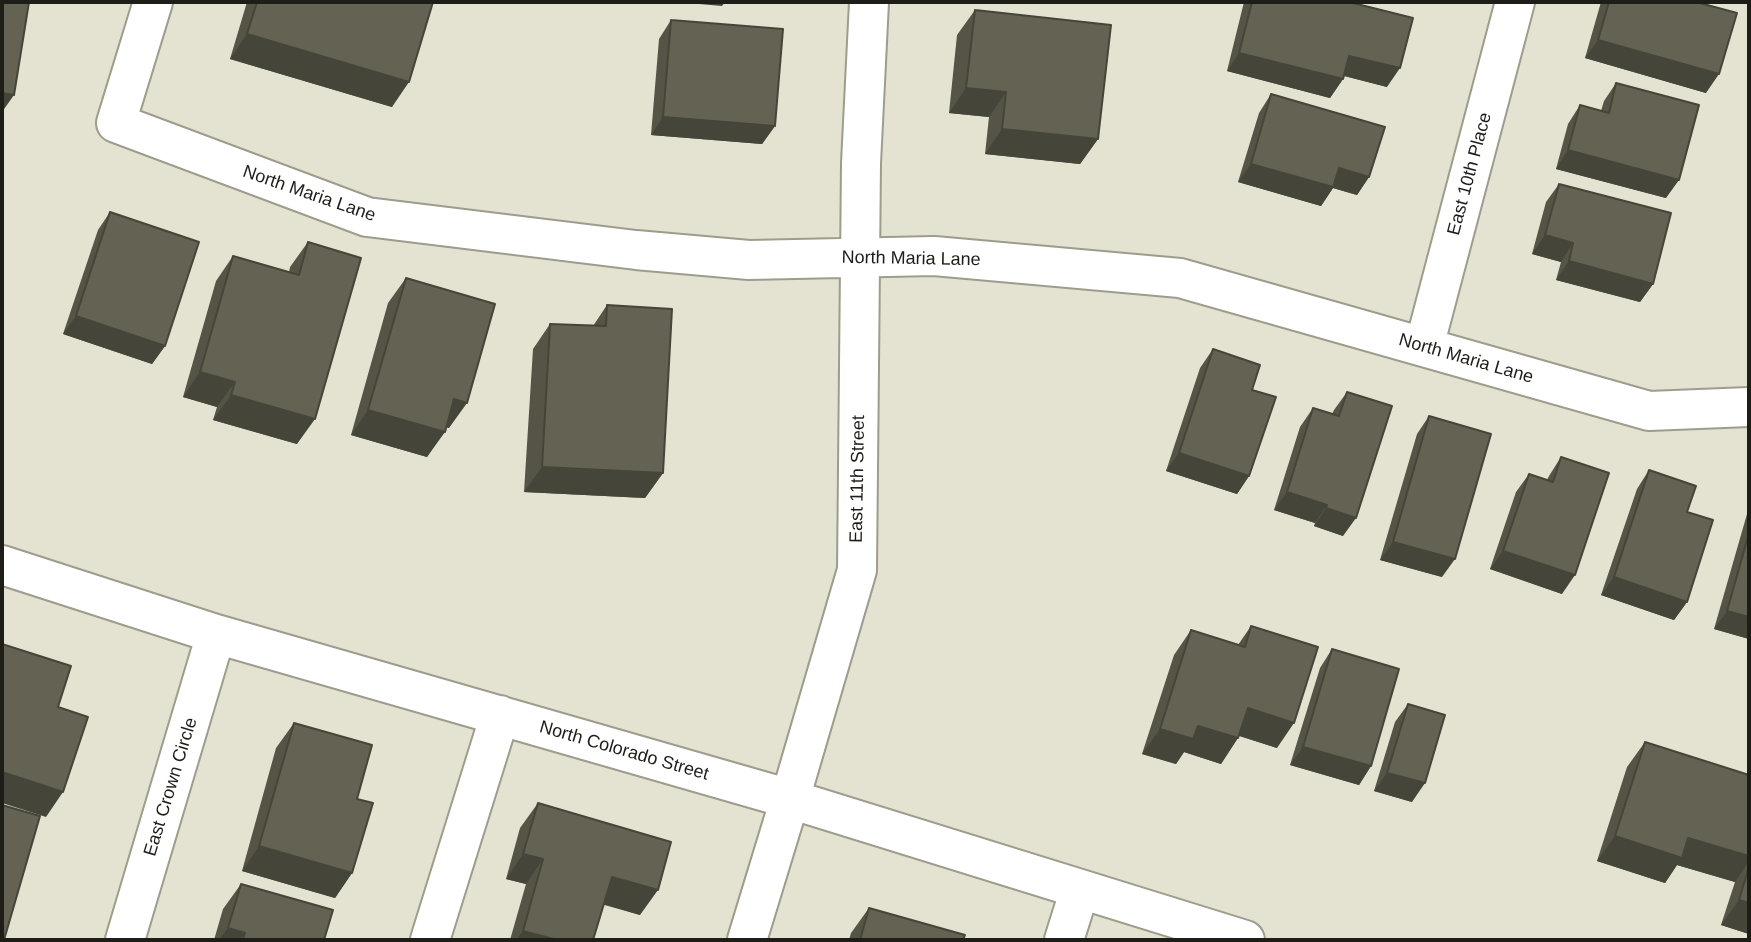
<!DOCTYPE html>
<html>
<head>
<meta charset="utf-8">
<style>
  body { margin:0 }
  #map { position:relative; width:1751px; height:942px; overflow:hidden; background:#e4e3d1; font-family:Helvetica,sans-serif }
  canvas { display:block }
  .frame { position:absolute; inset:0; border:4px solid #1e1d17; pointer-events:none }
</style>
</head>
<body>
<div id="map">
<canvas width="1751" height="942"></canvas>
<div class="frame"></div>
</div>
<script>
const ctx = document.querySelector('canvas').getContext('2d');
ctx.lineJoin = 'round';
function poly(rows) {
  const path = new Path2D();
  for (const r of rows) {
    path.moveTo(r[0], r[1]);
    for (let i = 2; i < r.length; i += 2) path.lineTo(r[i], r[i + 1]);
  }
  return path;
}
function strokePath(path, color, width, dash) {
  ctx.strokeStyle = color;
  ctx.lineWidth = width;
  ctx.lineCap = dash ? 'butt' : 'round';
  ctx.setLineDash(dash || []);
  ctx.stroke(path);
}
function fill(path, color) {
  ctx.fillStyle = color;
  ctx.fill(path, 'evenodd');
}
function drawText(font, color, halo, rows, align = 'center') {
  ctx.font = font + ' Helvetica,sans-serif';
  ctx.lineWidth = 7;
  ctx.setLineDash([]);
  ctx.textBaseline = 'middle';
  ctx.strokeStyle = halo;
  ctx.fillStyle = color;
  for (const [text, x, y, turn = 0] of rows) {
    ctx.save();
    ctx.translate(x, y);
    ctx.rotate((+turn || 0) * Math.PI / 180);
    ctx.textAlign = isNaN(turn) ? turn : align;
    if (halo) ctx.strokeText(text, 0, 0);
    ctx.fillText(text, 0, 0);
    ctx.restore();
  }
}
const minor = poly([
  [153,2,116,123,367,217,636,250,749,260,934,256,1180,278,1649,411,1749,407],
  [1424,347,1515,2],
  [2,565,216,634,790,799,1245,940],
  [125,940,216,634],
  [430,940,500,715],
  [747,940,790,799,857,570,861,163,869,2],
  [1064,940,1080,889]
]);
const wall = poly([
  [247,2,433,2,392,107,230,59],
  [1244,2,1349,2,1387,87,1344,76,1343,79,1330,98,1227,71],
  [1601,2,1696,2,1706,93,1585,58],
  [975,10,1098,139,1080,164,985,154,989,117,949,113,957,35],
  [671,20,775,126,762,144,651,135,659,39],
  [1616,83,1666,198,1556,169,1568,124,1580,105,1601,111,1604,101],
  [1271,94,1369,177,1357,195,1333,188,1321,206,1238,182,1259,113],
  [1559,184,1653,284,1640,302,1556,280,1561,262,1532,254,1546,202],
  [110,212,165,346,152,364,63,334,98,230],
  [308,242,297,444,213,420,217,407,183,397,216,281,233,256,289,272,290,267],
  [406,278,449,428,446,427,427,457,351,435,388,303],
  [607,305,663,473,645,498,524,492,533,349,550,324,593,326],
  [1213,349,1249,476,1237,494,1166,471,1200,368],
  [1347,392,1343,536,1314,526,1315,523,1274,510,1300,427,1313,408,1332,414,1334,410],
  [1429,416,1442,577,1380,560,1417,434],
  [1561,457,1562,594,1490,569,1516,492,1529,474,1547,480,1549,476],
  [1649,470,1687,512,1687,602,1674,620,1601,595,1637,489],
  [1749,507,1749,639,1714,629],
  [1251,626,1277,748,1239,736,1221,764,1184,752,1176,764,1142,754,1174,655,1191,630,1238,645],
  [1332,649,1371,766,1359,785,1290,765,1320,668],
  [1408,704,1412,802,1374,791,1395,722],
  [294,723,357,799,352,873,335,898,242,871,276,748],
  [1645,742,1749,775,1749,934,1721,925,1735,882,1677,865,1665,883,1597,861,1627,767],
  [538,803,640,915,604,904,593,940,510,940,526,884,506,879,520,828],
  [241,884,324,940,214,940,223,909],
  [869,908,963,940,849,940,851,933]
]);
const shadedWall = poly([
  [676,2,725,2,722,6],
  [1077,2,1101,2,1099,4],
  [247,34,409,82,392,107,230,59],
  [1598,40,1719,74,1706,93,1585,58],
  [1239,53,1343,79,1330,98,1227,71],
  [1349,56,1400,68,1387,87,1337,74],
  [966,88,1006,92,989,117,949,113],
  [2,93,14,95,2,112],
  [663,117,775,126,762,144,651,135],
  [1002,129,1098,139,1080,164,985,154],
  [1568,150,1679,180,1666,198,1556,169],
  [1251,164,1339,168,1369,177,1357,195,1333,188,1321,206,1238,182],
  [1545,235,1573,243,1561,262,1532,254],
  [1569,261,1653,284,1640,302,1556,280],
  [76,316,165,346,152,364,63,334],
  [200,372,235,382,217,407,183,397],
  [231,395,315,419,297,444,213,420],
  [454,399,467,403,449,428,437,424],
  [368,410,445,432,427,457,351,435],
  [1179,453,1249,476,1237,494,1166,471],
  [542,467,663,473,645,498,524,492],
  [1287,492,1327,505,1315,523,1274,510],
  [1326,508,1356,518,1343,536,1314,526],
  [1393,542,1455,559,1442,577,1380,560],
  [1503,551,1575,575,1562,594,1490,569],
  [1614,577,1687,602,1674,620,1601,595],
  [1727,611,1749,617,1749,639,1714,629],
  [1248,708,1294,723,1277,748,1231,733],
  [1198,726,1238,738,1221,764,1184,752,1176,764,1142,754,1160,729],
  [1303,747,1371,766,1359,785,1290,765],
  [2,772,63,792,46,817,2,803],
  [1387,773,1425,783,1412,802,1374,791],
  [1615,836,1688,838,1749,856,1749,861,1735,882,1677,865,1665,883,1597,861],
  [259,846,352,873,335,898,242,871],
  [523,854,543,859,526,884,506,879],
  [612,877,658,890,640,915,594,902],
  [1739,900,1749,903,1749,934,1721,925],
  [228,928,245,933,239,940,219,940],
  [523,931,557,940,516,940]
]);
const building = poly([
  [2,2,29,2,14,95,2,93,2,2],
  [257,2,433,2,409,82,247,34,257,2],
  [1252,2,1349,2,1413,18,1400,68,1349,56,1343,79,1239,53,1252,2],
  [1609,2,1696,2,1737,13,1719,74,1598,40,1609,2],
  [975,10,1111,25,1098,139,1002,129,1006,92,966,88,975,10],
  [671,20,783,29,775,126,663,117,671,20],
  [1616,83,1699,105,1679,180,1568,150,1580,105,1609,113,1616,83],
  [1271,94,1385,127,1369,177,1339,168,1333,187,1251,164,1271,94],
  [1559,184,1671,213,1653,284,1569,261,1573,243,1545,235,1559,184],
  [110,212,199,242,165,346,76,316,110,212],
  [308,242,361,258,315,419,231,395,235,382,200,372,233,256,299,275,308,242],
  [406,278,495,304,467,403,454,399,445,432,368,410,406,278],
  [607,305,672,309,663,473,542,467,550,324,606,326,607,305],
  [1213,349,1260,365,1252,390,1276,397,1249,476,1179,453,1213,349],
  [1347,392,1392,406,1356,518,1326,508,1327,505,1287,492,1313,408,1339,416,1347,392],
  [1429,416,1491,434,1455,559,1393,542,1429,416],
  [1561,457,1609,473,1575,575,1503,551,1529,474,1553,482,1561,457],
  [1649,470,1696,486,1687,512,1713,520,1687,602,1614,577,1649,470],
  [1749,533,1749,617,1727,611,1749,533],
  [1251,626,1318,647,1294,723,1248,708,1238,738,1198,726,1193,739,1160,729,1191,630,1245,647,1251,626],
  [2,644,71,666,58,707,88,717,63,792,2,772,2,644],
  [1332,649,1399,669,1371,766,1303,747,1332,649],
  [1408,704,1445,715,1425,783,1387,773,1408,704],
  [294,723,372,745,357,799,373,803,352,873,259,846,294,723],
  [1645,742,1749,775,1749,856,1688,838,1682,858,1615,836,1645,742],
  [538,803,671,842,658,890,612,877,593,940,557,940,523,931,543,859,523,854,538,803],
  [2,805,40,816,4,940,2,940,2,805],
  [1749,867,1749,903,1739,900,1749,867],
  [241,884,333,910,324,940,242,940,245,933,228,928,241,884],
  [869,908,965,935,963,940,860,940,869,908]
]);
const streetNames = [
  ["East 10th Place",1470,174,-75],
  ["North Maria Lane",309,194,19],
  ["North Maria Lane",911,259,1],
  ["North Maria Lane",1466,359,16],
  ["East 11th Street",858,479,-89],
  ["North Colorado Street",624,751,16],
  ["East Crown Circle",171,787,-73]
];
strokePath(minor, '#9e9c8c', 42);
strokePath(minor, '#fff', 38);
fill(wall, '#555447');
fill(shadedWall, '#45453a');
fill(building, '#636253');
strokePath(building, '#45453a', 2);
drawText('18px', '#1e1d17', '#fff', streetNames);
</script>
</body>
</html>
